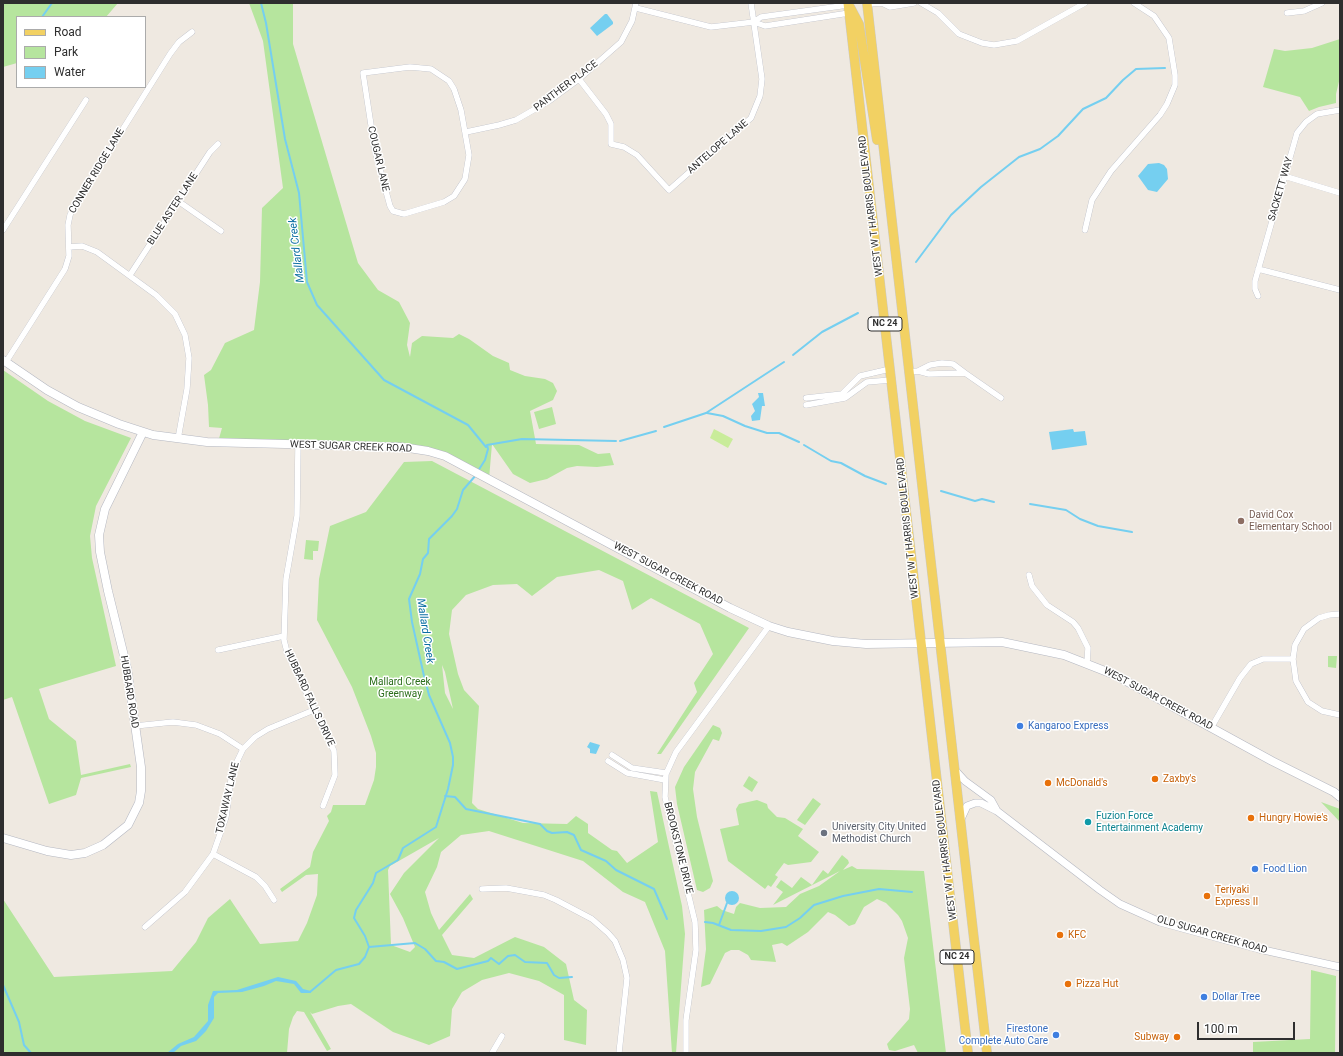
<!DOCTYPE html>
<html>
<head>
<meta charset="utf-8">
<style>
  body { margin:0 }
  #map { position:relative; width:1343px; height:1056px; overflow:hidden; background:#efe9e1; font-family:Roboto,sans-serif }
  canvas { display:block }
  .frame { position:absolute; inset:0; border:4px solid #2e2e2e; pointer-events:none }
  .legend { position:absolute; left:16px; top:16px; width:130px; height:72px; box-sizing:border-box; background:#fff; border:1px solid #ababab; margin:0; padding:5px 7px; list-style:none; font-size:12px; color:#2e2e2e }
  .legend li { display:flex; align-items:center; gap:8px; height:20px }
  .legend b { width:20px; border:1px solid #ababab }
  .scale { position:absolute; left:1197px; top:1022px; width:98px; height:18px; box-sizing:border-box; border:2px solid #2e2e2e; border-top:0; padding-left:5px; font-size:12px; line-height:14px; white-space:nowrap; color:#2e2e2e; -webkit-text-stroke:3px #fff; paint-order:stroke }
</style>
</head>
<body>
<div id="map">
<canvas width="1343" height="1056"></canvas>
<div class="frame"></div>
<ul class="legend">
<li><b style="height:5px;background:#f2d163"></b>Road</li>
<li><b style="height:11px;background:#b6e59e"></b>Park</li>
<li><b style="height:11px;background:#75cff0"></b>Water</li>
</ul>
<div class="scale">100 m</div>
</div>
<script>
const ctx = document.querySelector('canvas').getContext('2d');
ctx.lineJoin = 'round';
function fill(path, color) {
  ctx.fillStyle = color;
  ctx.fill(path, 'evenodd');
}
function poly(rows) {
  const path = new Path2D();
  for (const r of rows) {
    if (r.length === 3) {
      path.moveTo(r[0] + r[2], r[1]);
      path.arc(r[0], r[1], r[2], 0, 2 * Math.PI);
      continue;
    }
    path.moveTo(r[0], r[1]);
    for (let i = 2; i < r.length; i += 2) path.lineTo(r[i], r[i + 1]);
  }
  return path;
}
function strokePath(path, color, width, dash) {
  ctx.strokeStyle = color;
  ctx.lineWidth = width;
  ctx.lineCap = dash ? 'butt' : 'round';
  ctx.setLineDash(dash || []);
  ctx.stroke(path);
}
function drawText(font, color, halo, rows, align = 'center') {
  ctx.font = font + ' Roboto,sans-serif';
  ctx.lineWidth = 3;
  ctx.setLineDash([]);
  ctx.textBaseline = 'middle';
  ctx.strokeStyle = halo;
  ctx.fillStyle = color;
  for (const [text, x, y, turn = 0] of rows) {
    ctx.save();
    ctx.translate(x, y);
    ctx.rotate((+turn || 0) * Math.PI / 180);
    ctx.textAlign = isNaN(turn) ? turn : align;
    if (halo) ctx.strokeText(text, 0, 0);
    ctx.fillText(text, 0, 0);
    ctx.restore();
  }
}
const green = poly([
  [3,3,118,3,106,17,17,17,17,63,3,67],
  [249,3,293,3,293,44,358,263,378,290,399,302,410,323,407,345,410,357,412,343,422,336,453,338,459,334,469,339,493,356,509,363,510,370,525,376,545,379,553,383,557,391,553,400,530,411,536,444,579,445,598,454,610,453,614,465,597,467,577,466,567,468,547,479,530,483,513,474,492,444,489,479,428,451,218,442,222,428,209,427,208,405,204,375,211,370,225,343,254,330,260,282,262,208,283,188,263,41],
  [1340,39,1340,77,1336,94,1336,103,1319,107,1309,111,1300,97,1263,87,1274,49,1285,51,1312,48],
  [3,370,48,401,85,421,131,438,96,506,90,536,92,558,116,666,39,689,49,719,76,741,81,775,130,764,131,767,81,778,76,795,49,804,12,697,3,700],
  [552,407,556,424,539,429,534,412],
  [432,461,749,628,661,754,657,754,697,692,694,683,713,654,700,624,651,598,632,610,623,581,599,570,557,577,532,596,517,584,493,585,466,595,452,610,449,634,458,674,464,690,479,706,472,803,478,809,523,823,567,824,576,816,588,824,588,833,612,850,617,851,627,863,658,842,650,791,657,792,682,906,685,934,676,1053,672,1053,665,951,645,902,623,892,583,861,489,831,461,835,441,852,437,867,425,892,431,913,439,930,470,894,473,899,442,935,452,955,474,958,515,937,544,947,566,964,574,1000,587,1010,586,1045,564,1040,564,995,539,981,509,973,482,980,462,992,452,1009,450,1036,429,1045,393,1032,351,1004,338,1006,312,1014,310,1012,331,1049,327,1051,304,1012,297,1011,293,1017,289,1029,287,1053,3,1053,3,899,54,977,172,971,196,942,208,918,230,899,260,944,298,941,307,923,317,895,318,874,306,875,282,892,280,889,310,867,313,852,329,821,327,816,331,812,333,805,365,805,374,780,376,767,376,753,371,736,352,687,317,620,319,579,330,526,366,512,404,462],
  [442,665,445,672,453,709,445,693],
  [439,838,404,873,390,894,403,918,415,947,410,952,391,945,388,870,390,866],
  [306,540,319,541,318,551,313,551,313,560,304,559],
  [1328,656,1337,656,1336,668,1328,667],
  [713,725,720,728,722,733,719,741,713,739,695,772,693,789,697,817,713,881,710,888,703,892,697,890,677,804,675,787,684,767],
  [749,776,758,782,752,792,743,786],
  [813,798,821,804,805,825,797,820],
  [757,800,767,804,768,808,777,817,785,818,803,829,798,836,819,852,811,862,788,865,784,863,775,875,778,877,771,887,768,885,765,889,728,861,720,829,739,825,736,809,739,804],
  [1321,802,1340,809,1340,822],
  [842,855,848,860,849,863,843,870,852,866,857,869,924,871,946,1053,918,1053,914,1045,895,1051,889,1050,887,1044,909,1019,910,1009,904,958,908,938,902,921,898,915,886,903,877,899,864,907,855,924,849,926,835,915,828,912,808,932,787,946,782,943,772,945,776,962,751,960,748,955,739,950,731,950,725,953,710,984,701,987,706,949,704,910,717,906,722,910,734,914,736,907,740,903,760,908,786,907,800,894,819,886,840,871,773,905,783,892,776,887,781,880,792,888,801,877,812,885,823,870,828,874],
  [1311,970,1336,976,1335,1053,1253,1053,1253,1042,1310,1039]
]);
const pitch = poly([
  [714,429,733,439,728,448,710,438]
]);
const water = poly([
  [605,14,607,14,613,22,613,24,597,36,590,28],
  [1159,163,1164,165,1167,169,1168,179,1157,192,1148,190,1138,176,1148,164],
  [758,393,763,393,765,406,762,406,760,420,752,421,751,416,755,411,752,404,759,397],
  [1073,429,1074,432,1085,431,1087,445,1052,450,1049,432],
  [590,742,600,745,596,754,590,753,590,749,587,747],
  [732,898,7],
  [278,977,296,981,303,989,311,991,311,993,301,993,294,984,276,981,264,986,242,992,218,993,214,997,214,1018,206,1031,196,1041,181,1046,173,1053,167,1053,178,1044,194,1037,208,1021,208,1005,213,991,237,990]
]);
const stream = poly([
  [261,3,266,23,285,139,299,193,307,282,317,305,384,380,468,425,486,447],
  [42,17,52,3],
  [916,262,951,215,981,187,1019,157,1040,149,1058,136,1083,109,1106,98,1123,80,1136,69,1165,68],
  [793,355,822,332,858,313],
  [707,413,723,416,745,426,767,433,779,433,799,442],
  [664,427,706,413,784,362],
  [620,441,656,431],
  [804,445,831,461,841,463,865,476,886,484],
  [478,471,485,460,488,449,487,445,522,439,616,441],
  [941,491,975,501,982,499,994,502],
  [1030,504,1066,510,1080,519,1098,526,1132,532],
  [445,796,455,797,466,809,540,824,547,831,552,833,567,832,574,835,581,850,606,861,616,870,654,889,667,919],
  [705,922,713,923,731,930,761,931,786,927,800,918,814,905,843,896,879,889,912,892],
  [719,925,727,903],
  [369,947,415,943,425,949,436,961,444,962,457,969,488,961,491,958,499,964,508,956,515,955,525,962,547,963,554,975,559,978,572,977],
  [3,985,19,1022,24,1045,31,1053],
  [310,992,336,970,359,964,365,957,369,947,365,936,354,918,356,910,373,883,376,873,398,860,403,848,436,827,448,789,453,765,453,757,450,743,429,695,424,676,412,622,409,599,420,574,423,559,428,553,429,539,452,516,457,509,463,490,476,475]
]);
const minor = poly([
  [882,3,890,7,914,3],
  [921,3,938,13,959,34,982,43,994,45,1017,41,1085,3],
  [867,4,883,3],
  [636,8,711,27,754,22,761,17,848,5],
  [1287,13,1304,11,1322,3],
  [754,22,765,26,849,13],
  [410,67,431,69,449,81,454,89,461,110,469,155,465,179,454,196,444,202,404,214,393,211,390,206,375,151,363,73,410,67],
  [579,79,606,114,611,124,611,144,624,147,637,155,669,190,751,118,760,96,762,79,751,3],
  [466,132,499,125,516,120,549,101,579,79,621,42,632,21,636,3],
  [1284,176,1340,193],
  [178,201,221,231],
  [3,230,86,100],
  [1085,230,1092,200,1111,171,1160,115,1167,104,1175,85,1175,75,1169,38,1154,16,1134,3],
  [69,247,82,246,97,252,156,295,175,314,185,335,189,358,187,389,178,439],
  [1258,269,1340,290],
  [130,275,210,152,218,144],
  [1258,296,1255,289,1255,281,1297,133,1306,122,1317,114,1340,110],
  [6,362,65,269,69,256,68,225,70,215,74,207,170,54,179,42,192,32],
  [910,372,918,371,930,365,942,363,953,364,965,373,929,374,918,371],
  [965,373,1001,398],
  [806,398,842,394,860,376,890,369],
  [806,405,845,398,867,382,891,380],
  [298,445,297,516,286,579,284,640,287,652,334,751,335,775,323,806],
  [1029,575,1032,586,1047,605,1073,622,1078,628,1088,648,1087,663],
  [1340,614,1329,615,1319,618,1304,629,1295,645,1293,659,1296,681,1308,702,1322,711,1340,715],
  [218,650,284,636],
  [135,726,173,722,196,725,220,734,243,749],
  [1211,728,1240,678,1251,664,1263,659,1293,659],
  [612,755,632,768,666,773],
  [608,761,627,773,665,780],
  [213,854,256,877,265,886,274,900],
  [482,889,506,888,544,895,556,900,592,919,608,933,615,941,623,960,627,978,619,1053],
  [145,927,185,892,213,854,226,817,232,772,243,749,255,737,268,729,314,710],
  [492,1053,502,1036],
  [686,1053,686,1020,696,950,695,922,665,797,666,774,676,752,769,626]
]);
const tertiary = poly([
  [955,770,965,781,991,800,997,811],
  [961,819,967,806,975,803,981,803,997,811,1100,890,1120,904,1160,922,1259,949,1340,967]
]);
const secondary = poly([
  [3,360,47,390,78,407,119,424,153,435,207,442,402,447,428,451,445,456,730,608,769,626,788,632,833,641,866,644,1002,642,1064,655,1115,675,1272,761,1334,792,1340,797],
  [3,838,47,851,71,855,85,853,103,845,128,825,139,803,141,791,141,767,127,668,108,591,100,552,99,535,105,509,143,432]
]);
const primary = poly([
  [848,3,968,1053],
  [867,3,987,1053],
  [850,7,859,24,877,140]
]);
const markers = [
  [1241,521,4,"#8d6e63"],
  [1020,726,4,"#3f7fe0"],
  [1155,779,4,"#e8710a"],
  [1048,783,4,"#e8710a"],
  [1251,818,4,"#e8710a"],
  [1088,822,4,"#0f9aa8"],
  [824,833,4,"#6b7280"],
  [1255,869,4,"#3f7fe0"],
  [1207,896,4,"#e8710a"],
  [1060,935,4,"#e8710a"],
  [1068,984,4,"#e8710a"],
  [1204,997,4,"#3f7fe0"],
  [1056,1035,4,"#3f7fe0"],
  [1177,1037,4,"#e8710a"]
];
const shields = [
  [885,324,34],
  [957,957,34]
];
const shieldNames = [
  ["NC 24",885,324],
  ["NC 24",957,957]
];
const streetNames = [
  ["PANTHER PLACE",566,86,-37],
  ["ANTELOPE LANE",718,147,-41],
  ["COUGAR LANE",378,159,77],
  ["CONNER RIDGE LANE",97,171,-59],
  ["SACKETT WAY",1281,189,-74],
  ["WEST W T HARRIS BOULEVARD",871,206,-97],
  ["BLUE ASTER LANE",173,209,-57],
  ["WEST SUGAR CREEK ROAD",351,447,2],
  ["WEST W T HARRIS BOULEVARD",908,528,-96],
  ["WEST SUGAR CREEK ROAD",668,574,28],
  ["HUBBARD ROAD",129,692,81],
  ["HUBBARD FALLS DRIVE",309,698,65],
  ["WEST SUGAR CREEK ROAD",1158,699,28],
  ["TOXAWAY LANE",228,798,-77],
  ["BROOKSTONE DRIVE",678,848,76],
  ["WEST W T HARRIS BOULEVARD",945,850,-97],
  ["OLD SUGAR CREEK ROAD",1212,935,16]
];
const educationNames = [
  ["David Cox",1249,515],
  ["Elementary School",1249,527]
];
const parkNames = [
  ["Mallard Creek",400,682],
  ["Greenway",400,694]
];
const shopNames = [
  ["Kangaroo Express",1028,726],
  ["Food Lion",1263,869],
  ["Dollar Tree",1212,997],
  ["Firestone",1048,1029,"right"],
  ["Complete Auto Care",1048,1041,"right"]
];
const foodNames = [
  ["Zaxby's",1163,779],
  ["McDonald's",1056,783],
  ["Hungry Howie's",1259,818],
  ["Teriyaki",1215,890],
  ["Express II",1215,902],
  ["KFC",1068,935],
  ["Pizza Hut",1076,984],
  ["Subway",1169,1037,"right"]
];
const cultureNames = [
  ["Fuzion Force",1096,816],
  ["Entertainment Academy",1096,828]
];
const worshipNames = [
  ["University City United",832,827],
  ["Methodist Church",832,839]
];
const waterNames = [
  ["Mallard Creek",297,250,-97],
  ["Mallard Creek",425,631,81]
];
fill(green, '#b6e59e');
fill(pitch, '#c9ec9a');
fill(water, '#75cff0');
strokePath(stream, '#75cff0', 2);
strokePath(minor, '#b4b7c1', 6);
strokePath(tertiary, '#b4b7c1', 8);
strokePath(secondary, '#b4b7c1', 9);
strokePath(primary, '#c9c9c9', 10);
strokePath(minor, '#fff', 5.5);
strokePath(tertiary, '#fff', 7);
strokePath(secondary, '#fff', 8);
strokePath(primary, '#f2d163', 9);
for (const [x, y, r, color] of markers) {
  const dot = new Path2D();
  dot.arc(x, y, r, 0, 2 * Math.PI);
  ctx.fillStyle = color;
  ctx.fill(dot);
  strokePath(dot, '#fff', 1.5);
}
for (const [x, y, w] of shields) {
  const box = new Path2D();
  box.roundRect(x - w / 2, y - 7, w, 14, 3);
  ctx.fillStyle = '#fff';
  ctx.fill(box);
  strokePath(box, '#2e2e2e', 1);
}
drawText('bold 9px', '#2e2e2e', null, shieldNames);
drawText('10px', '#2e2e2e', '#fff', streetNames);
drawText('10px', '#785e54', '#fff', educationNames, 'left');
drawText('10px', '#2c6e1b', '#fff', parkNames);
drawText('10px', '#366cbe', '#fff', shopNames, 'left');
drawText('10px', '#c56008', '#fff', foodNames, 'left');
drawText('10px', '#0d838f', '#fff', cultureNames, 'left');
drawText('10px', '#5b616d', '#fff', worshipNames, 'left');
drawText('italic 11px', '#0d6fa3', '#fff', waterNames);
</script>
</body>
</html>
